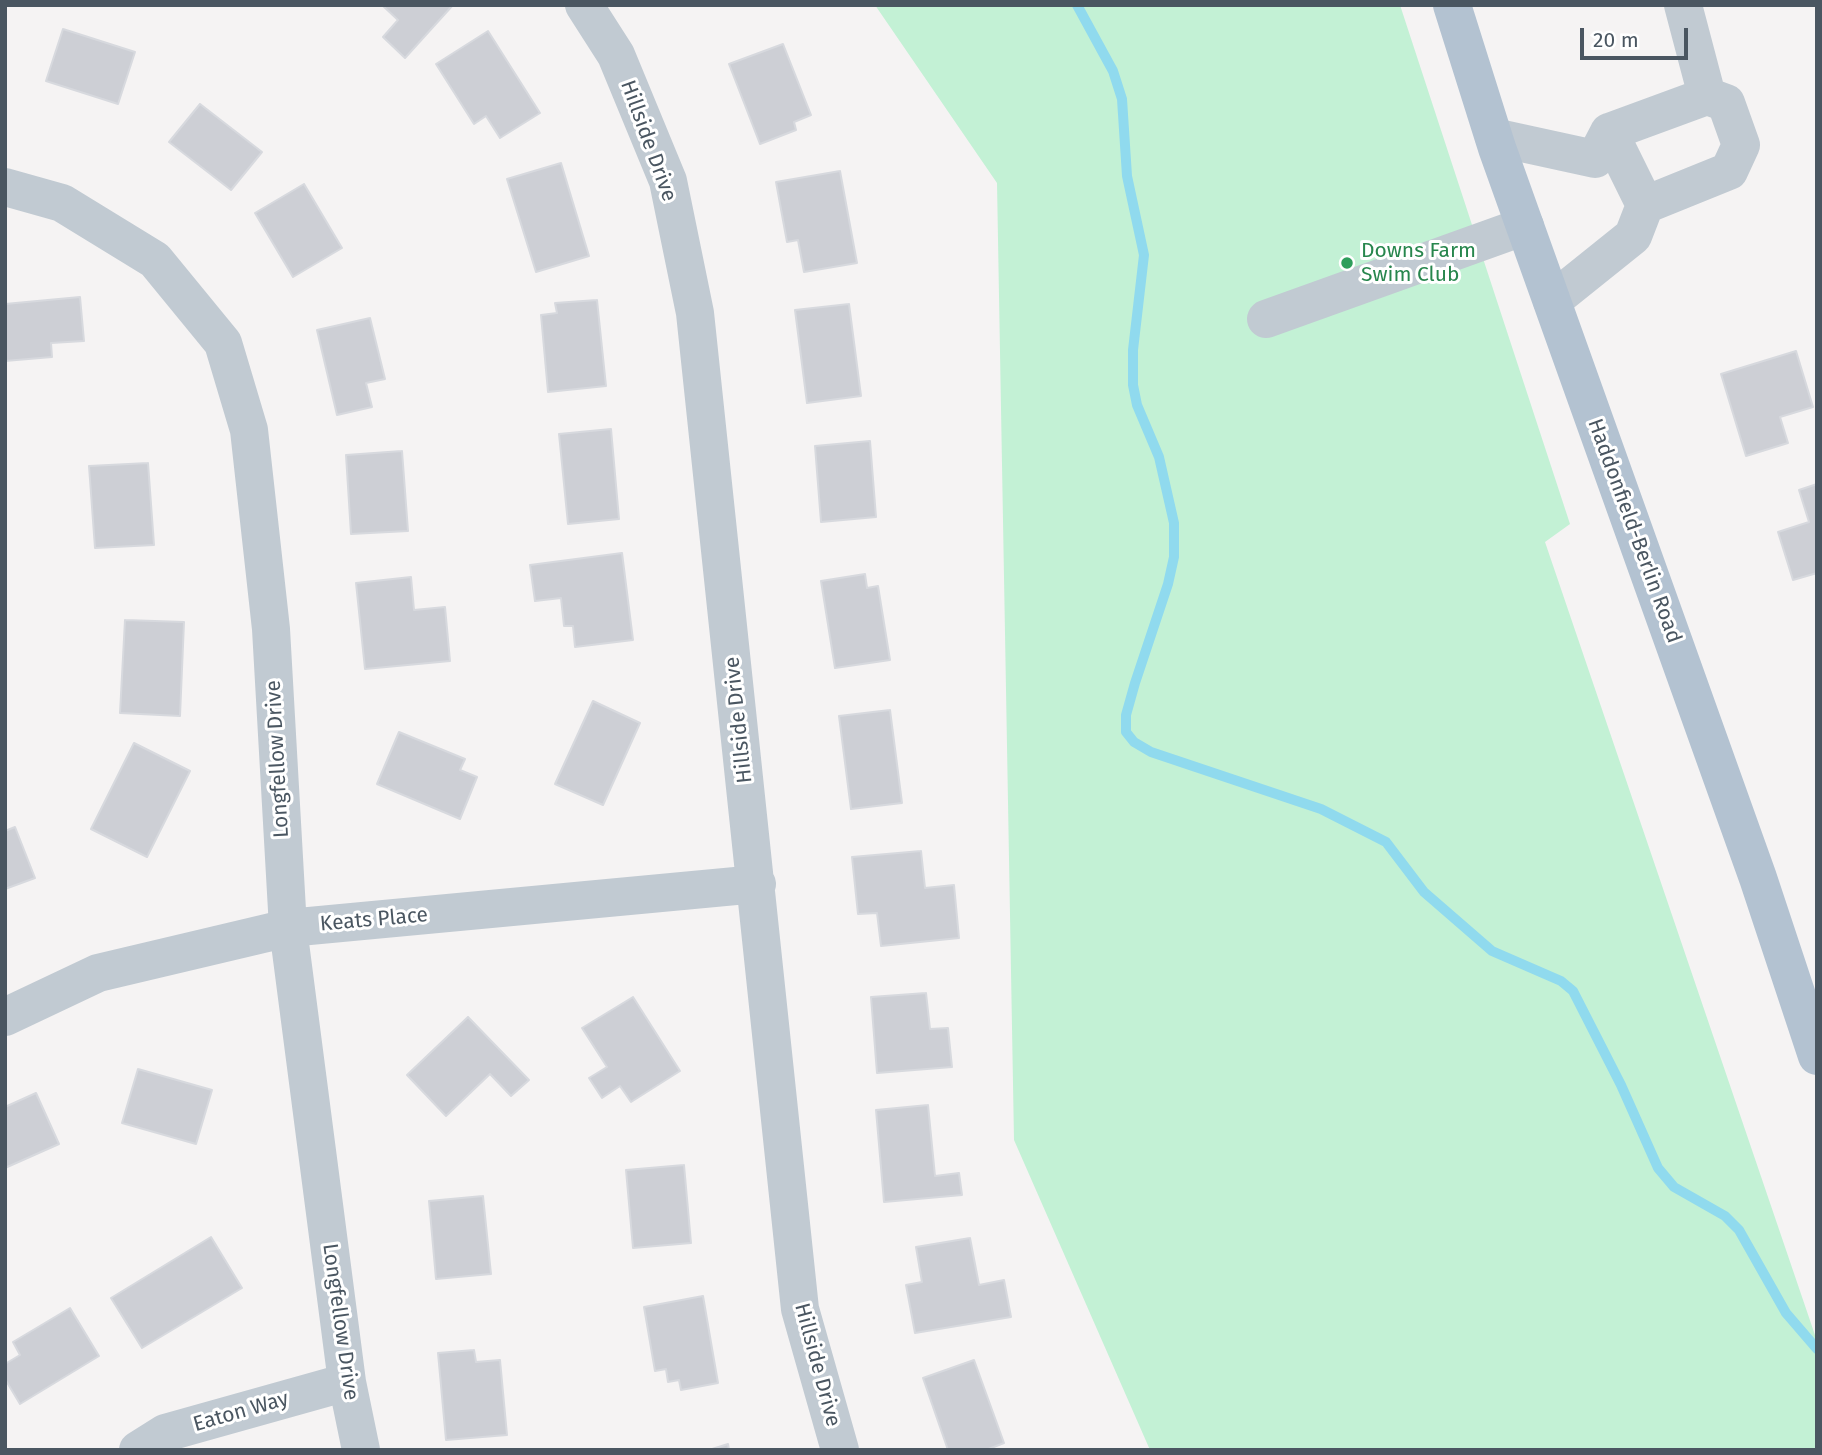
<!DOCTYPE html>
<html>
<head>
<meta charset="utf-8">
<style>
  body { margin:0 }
  #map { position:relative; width:1822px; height:1455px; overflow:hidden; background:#f5f3f3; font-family:"Fira Sans",sans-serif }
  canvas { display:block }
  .frame { position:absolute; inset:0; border:7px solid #4a5661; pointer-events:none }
  .scale { position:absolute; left:1580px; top:28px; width:108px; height:32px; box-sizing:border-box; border:4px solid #4a5661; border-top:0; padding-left:9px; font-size:21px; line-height:24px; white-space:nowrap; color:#4a5661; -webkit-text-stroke:5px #fff; paint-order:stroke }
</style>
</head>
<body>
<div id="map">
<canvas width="1822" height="1455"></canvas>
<div class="frame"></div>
<div class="scale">20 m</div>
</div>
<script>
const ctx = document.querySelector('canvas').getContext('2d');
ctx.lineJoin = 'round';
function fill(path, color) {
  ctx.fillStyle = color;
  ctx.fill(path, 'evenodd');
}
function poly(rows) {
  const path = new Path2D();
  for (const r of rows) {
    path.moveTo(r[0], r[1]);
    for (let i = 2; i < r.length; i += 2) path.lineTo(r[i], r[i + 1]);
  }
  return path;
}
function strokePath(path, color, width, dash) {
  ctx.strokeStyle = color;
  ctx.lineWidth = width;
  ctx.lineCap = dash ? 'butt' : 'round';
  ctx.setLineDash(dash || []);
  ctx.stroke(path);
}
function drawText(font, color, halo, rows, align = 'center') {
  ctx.font = font + ' "Fira Sans",sans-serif';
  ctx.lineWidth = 6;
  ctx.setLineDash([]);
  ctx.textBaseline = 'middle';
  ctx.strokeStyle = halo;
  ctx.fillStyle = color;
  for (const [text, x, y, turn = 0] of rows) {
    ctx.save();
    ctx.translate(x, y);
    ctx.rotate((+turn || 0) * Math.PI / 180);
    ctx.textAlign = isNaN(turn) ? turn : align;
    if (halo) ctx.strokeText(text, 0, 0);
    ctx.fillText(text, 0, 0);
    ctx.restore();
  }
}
const green = poly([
  [875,5,1400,5,1570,524,1545,542,1817,1341,1817,1450,1150,1450,1014,1140,997,183]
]);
const stream = poly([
  [1077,5,1113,71,1122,99,1127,176,1144,255,1133,350,1133,385,1137,405,1159,457,1174,523,1174,557,1168,584,1135,683,1126,715,1126,732,1134,742,1151,752,1321,809,1386,842,1424,892,1492,951,1561,981,1573,991,1621,1085,1658,1168,1674,1187,1725,1216,1739,1230,1786,1313,1817,1349]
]);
const building = poly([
  [382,5,453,5,405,58,383,37,398,20,382,5],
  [63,29,135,52,118,104,46,81,63,29],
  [488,31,540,113,500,138,486,116,474,124,436,64,488,31],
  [783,44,811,115,794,122,796,130,760,144,729,64,783,44],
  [200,104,262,152,231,190,169,142,200,104],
  [561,163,589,256,536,272,507,179,561,163],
  [840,171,857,263,804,272,798,240,787,242,776,182,840,171],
  [304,184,342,248,293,277,255,213,304,184],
  [80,297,84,341,51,343,52,357,5,361,5,304,80,297],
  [597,300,606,386,548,392,541,315,557,313,555,303,597,300],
  [849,304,861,396,807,403,795,310,849,304],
  [370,318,385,379,366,383,372,407,337,415,317,330,370,318],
  [1796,351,1813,407,1780,417,1788,443,1746,456,1721,374,1796,351],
  [611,429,619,519,568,524,559,434,611,429],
  [870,441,876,517,821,522,815,446,870,441],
  [402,451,408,531,351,534,346,455,402,451],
  [148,463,154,545,95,548,89,466,148,463],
  [1817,484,1817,573,1793,580,1778,532,1809,522,1799,490,1817,484],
  [622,553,633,640,575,647,573,626,564,626,561,598,535,601,530,565,622,553],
  [865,574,867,588,878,586,890,660,835,668,821,581,865,574],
  [411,577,414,610,445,607,450,661,365,669,356,583,411,577],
  [125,620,184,622,180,716,120,713,125,620],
  [593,701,640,723,603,805,555,784,593,701],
  [890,710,902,803,851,809,839,716,890,710],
  [399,732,465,759,460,770,477,777,460,819,377,784,399,732],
  [134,743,190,771,147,857,91,829,134,743],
  [15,827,35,878,5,889,5,831,15,827],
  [921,851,925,888,954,885,959,938,881,946,877,913,858,914,852,857,921,851],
  [926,993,930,1029,948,1028,952,1067,877,1073,871,997,926,993],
  [633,997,680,1071,631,1102,620,1086,602,1098,589,1078,607,1067,582,1028,633,997],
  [468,1017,529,1080,511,1096,490,1074,446,1116,407,1075,468,1017],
  [138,1069,212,1090,196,1144,122,1123,138,1069],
  [36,1093,59,1144,5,1168,5,1107,36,1093],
  [928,1105,935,1176,959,1173,962,1195,884,1202,876,1110,928,1105],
  [684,1165,691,1243,633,1248,626,1170,684,1165],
  [483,1196,491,1274,436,1279,429,1201,483,1196],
  [211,1237,242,1288,142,1348,111,1298,211,1237],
  [970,1238,979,1285,1004,1280,1011,1317,915,1333,906,1285,922,1282,916,1247,970,1238],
  [703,1296,718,1383,681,1390,679,1380,668,1382,666,1369,655,1371,644,1307,703,1296],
  [70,1308,99,1356,20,1404,5,1379,5,1364,20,1355,13,1342,70,1308],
  [474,1350,476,1362,500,1360,507,1435,446,1440,438,1353,474,1350],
  [974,1360,1004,1443,986,1450,948,1450,923,1378,974,1360],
  [728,1444,729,1450,709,1450,728,1444]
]);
const minor = poly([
  [584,5,616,55,668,181,695,313,800,1309,840,1450],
  [1683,5,1707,96],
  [1609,132,1645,205],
  [1494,137,1595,159,1609,132,1707,96,1726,103,1741,145,1729,171,1645,205,1633,236,1552,301],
  [5,187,62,203,155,260,223,343,249,430,271,629,288,928,347,1382,361,1450],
  [1266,319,1525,226],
  [5,1017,98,973,288,928,757,884],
  [138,1450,165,1433,347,1382]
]);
const major = poly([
  [1452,5,1497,148,1758,878,1817,1056]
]);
const markers = [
  [1347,263,7,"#2e9e5b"]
];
const streetNames = [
  ["Hillside Drive",648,141,70],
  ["Haddonfield-Berlin Road",1634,531,70],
  ["Hillside Drive",739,720,-96],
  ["Longfellow Drive",278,759,-93],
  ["Keats Place",374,920,-5],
  ["Longfellow Drive",340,1322,82],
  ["Hillside Drive",817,1365,75],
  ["Eaton Way",241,1412,-16]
];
const leisureNames = [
  ["Downs Farm",1361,251],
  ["Swim Club",1361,275]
];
fill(green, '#c3f1d5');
strokePath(stream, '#90daee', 10);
fill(building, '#cdcfd5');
strokePath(building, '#d7d9de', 2);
strokePath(minor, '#c1cad2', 38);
strokePath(major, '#b3c2d1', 38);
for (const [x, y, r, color] of markers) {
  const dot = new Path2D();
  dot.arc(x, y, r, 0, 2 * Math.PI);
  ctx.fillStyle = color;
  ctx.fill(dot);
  strokePath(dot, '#fff', 2.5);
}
drawText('21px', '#4a5661', '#fff', streetNames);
drawText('21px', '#27864d', '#fff', leisureNames, 'left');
</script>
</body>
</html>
